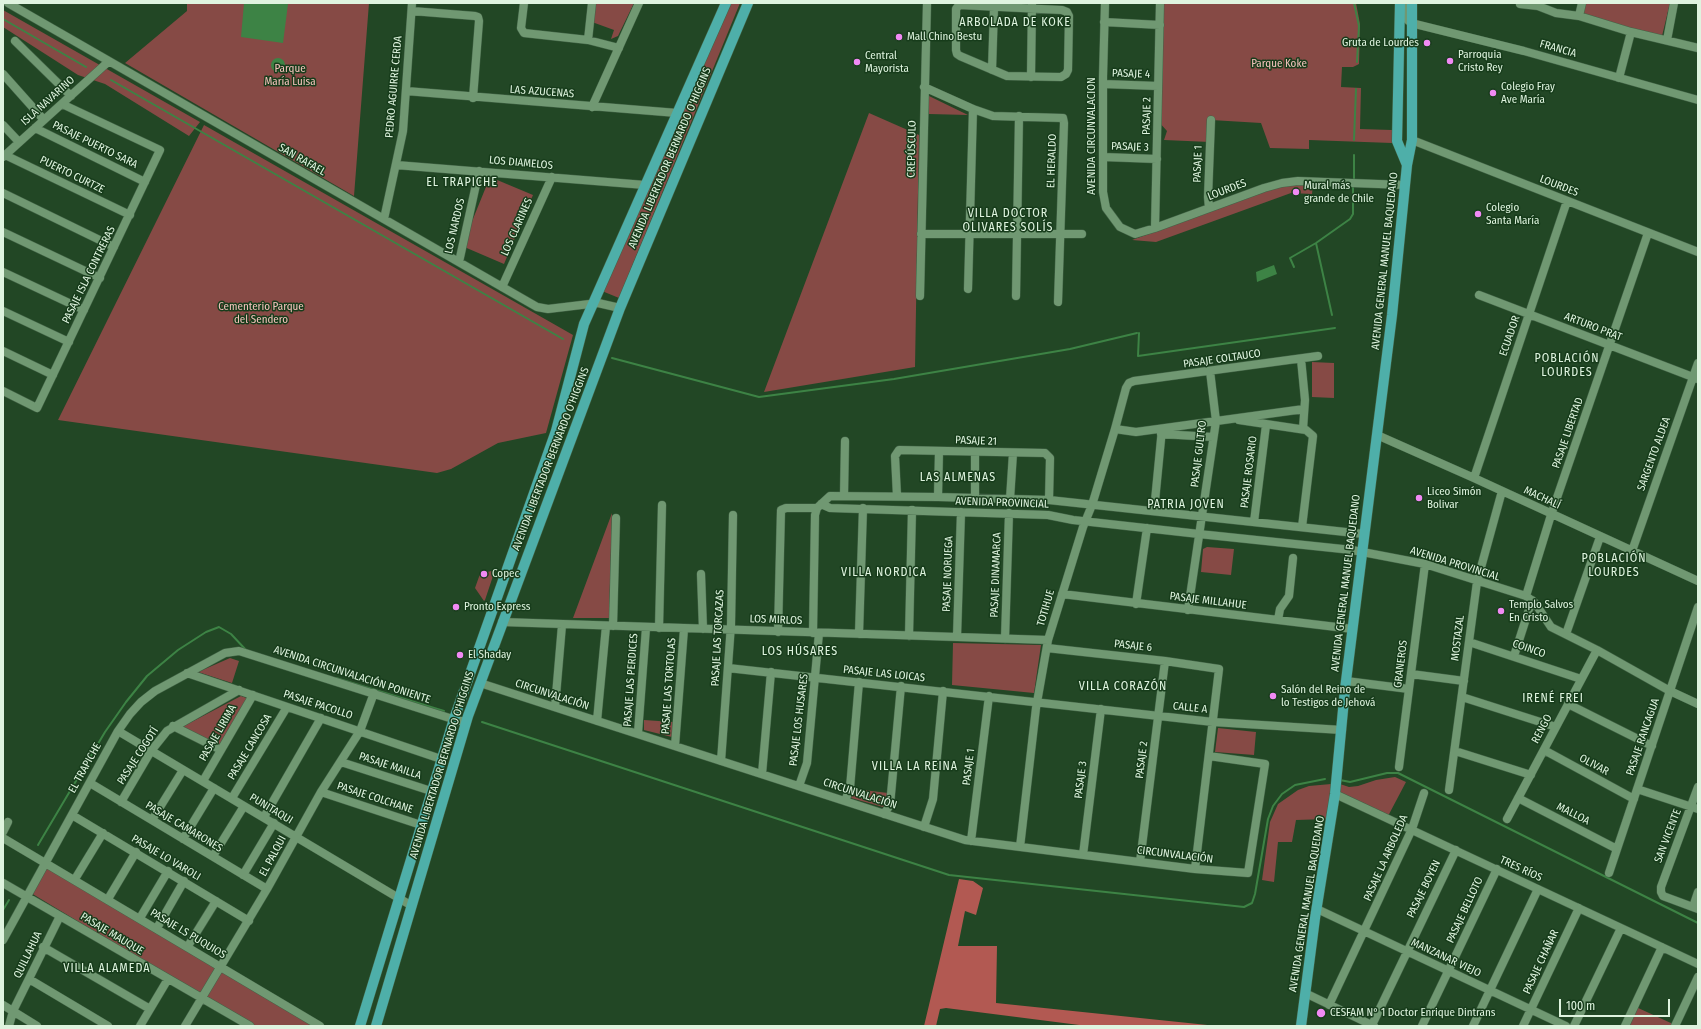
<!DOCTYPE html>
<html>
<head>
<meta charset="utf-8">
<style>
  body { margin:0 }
  #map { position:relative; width:1701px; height:1029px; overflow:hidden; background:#224725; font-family:"Fira Sans Condensed",sans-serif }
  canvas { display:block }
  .frame { position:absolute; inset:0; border:4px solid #dff4df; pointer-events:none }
  .scale { position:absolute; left:1559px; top:999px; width:111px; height:18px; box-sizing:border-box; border:2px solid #dff4df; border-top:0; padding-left:5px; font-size:12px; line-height:14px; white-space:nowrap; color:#dff4df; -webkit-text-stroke:3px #173c1b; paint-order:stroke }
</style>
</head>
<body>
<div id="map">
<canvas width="1701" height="1029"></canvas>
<div class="frame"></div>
<div class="scale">100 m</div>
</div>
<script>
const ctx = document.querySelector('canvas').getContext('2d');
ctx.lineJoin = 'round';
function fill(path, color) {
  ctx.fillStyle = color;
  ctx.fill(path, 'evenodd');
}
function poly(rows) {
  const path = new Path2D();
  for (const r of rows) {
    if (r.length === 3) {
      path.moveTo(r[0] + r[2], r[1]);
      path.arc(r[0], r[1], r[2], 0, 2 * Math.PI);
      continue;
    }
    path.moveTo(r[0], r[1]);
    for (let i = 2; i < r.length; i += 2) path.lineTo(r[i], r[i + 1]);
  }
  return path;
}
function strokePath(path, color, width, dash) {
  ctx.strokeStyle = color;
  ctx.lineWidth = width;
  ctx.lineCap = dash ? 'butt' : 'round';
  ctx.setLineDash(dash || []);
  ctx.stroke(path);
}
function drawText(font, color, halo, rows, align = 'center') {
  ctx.font = font + ' "Fira Sans Condensed",sans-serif';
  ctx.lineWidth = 3;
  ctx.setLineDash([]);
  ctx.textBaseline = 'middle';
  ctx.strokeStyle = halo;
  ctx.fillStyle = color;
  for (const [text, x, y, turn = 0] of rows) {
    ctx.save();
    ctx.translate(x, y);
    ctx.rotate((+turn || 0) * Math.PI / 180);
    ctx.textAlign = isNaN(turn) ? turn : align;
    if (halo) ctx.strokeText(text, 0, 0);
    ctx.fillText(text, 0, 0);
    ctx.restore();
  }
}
const green = poly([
  [187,3,369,3,354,196,125,63,187,11],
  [595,3,634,3,618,36,611,39,614,30,592,22],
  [731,3,740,3,619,298,602,291],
  [1161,3,1356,3,1360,24,1359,64,1353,67,1342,67,1341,87,1361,88,1360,129,1392,130,1392,143,1309,140,1309,149,1270,148,1261,123,1211,120,1210,142,1164,140,1167,131,1158,121],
  [1583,3,1670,3,1662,36,1581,16],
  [3,10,200,122,189,136,105,84,78,75,3,27],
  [929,96,968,115,929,114],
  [869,113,919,135,915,367,764,392],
  [204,125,573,335,546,433,498,443,451,469,437,473,58,420],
  [490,177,533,195,504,264,462,246],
  [1313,184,1312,194,1291,193,1156,242,1132,240,1267,191,1284,186],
  [1312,362,1334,363,1334,398,1312,397],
  [612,513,609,618,573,618],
  [1207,547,1234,549,1231,575,1201,572,1203,549],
  [495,570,485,600,484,601,475,588,480,574],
  [953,643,1041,645,1034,693,952,685],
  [230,658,239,661,232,683,198,672],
  [241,696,249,699,221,747,182,727],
  [644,720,673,722,672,737,644,730],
  [1218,728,1256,732,1254,755,1215,752],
  [1395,777,1406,782,1387,818,1339,795,1340,784,1349,787,1358,786,1376,780],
  [1331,784,1327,819,1296,820,1292,842,1278,842,1274,882,1262,880,1270,822,1278,804,1298,790,1309,786],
  [855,789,888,793,886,803,883,807,851,798],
  [46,865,317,1026,251,1026,31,893],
  [1636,1007,1673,1024,1671,1026,1627,1026]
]);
const forest = poly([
  [959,879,973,881,983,888,976,915,965,911,958,946,997,946,996,1003,1217,1026,1087,1026,946,1008,940,1009,936,1026,924,1026]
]);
const water = poly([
  [244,3,288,4,283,43,241,37],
  [278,65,7],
  [1274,265,1277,274,1257,282,1256,272]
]);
const stream = poly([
  [1354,3,1359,26,1357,62],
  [3,19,86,67],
  [111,80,563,339],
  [1354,140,1356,89],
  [1354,182,1354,155],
  [1316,243,1332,315],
  [1294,267,1290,258,1316,243,1350,219,1353,214,1353,186],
  [1139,333,1138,356,1335,328],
  [612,358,759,397,894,379,1070,349,1137,333],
  [336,678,444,711],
  [482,722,949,875,1244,907,1252,903,1255,894,1268,819,1273,806,1282,794,1295,785,1325,779],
  [1340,780,1350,782,1387,773,1398,773,1698,923],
  [38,845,105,732,126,702,147,676,178,650,206,632,219,627,231,634,246,650],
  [3,910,9,900]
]);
const minor = poly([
  [8,3,537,307,548,309,598,303,620,308],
  [524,3,521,28,524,33,588,40,619,48],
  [1105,3,1103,77,1103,192,1106,208,1120,227,1135,234,1155,228,1264,188,1282,183,1298,181,1405,185],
  [1520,4,1538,6,1556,13,1579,16,1631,32,1698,48],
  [959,5,1062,10,1067,12,1069,16,1068,70,1066,74,1061,77,1007,76,960,56,957,54,956,50,956,9,959,5],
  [1405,6,1405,18,1411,23,1524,51,1698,100],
  [412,11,475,16,478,17,479,21,473,98],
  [1579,16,1582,3],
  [1104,22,1160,25],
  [588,40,592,3],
  [1667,40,1674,3],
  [15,41,71,96],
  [992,70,994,8],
  [3,74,44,120],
  [1031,77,1032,3],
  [1619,78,1631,32],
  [1103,84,1158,86],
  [924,87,973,109,993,116,1063,118,1064,123,1058,302],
  [406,91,677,113],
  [592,107,639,3],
  [3,125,19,142],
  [35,128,145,182],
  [1412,140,1698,252],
  [5,155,130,215],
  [3,157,108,62],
  [1103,157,1157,159],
  [396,165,645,185],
  [3,193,114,247],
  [1209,208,1208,197,1211,120],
  [384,219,403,131,412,3],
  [1155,228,1160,3],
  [3,232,100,278],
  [921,234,1082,234],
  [459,262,479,171],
  [3,272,84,310],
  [502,287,552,177],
  [968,289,973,109],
  [1479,295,1698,379],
  [920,296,927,3],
  [1016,296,1019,116],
  [3,311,69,342],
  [3,351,53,375],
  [1301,359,1305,400,1303,429],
  [3,391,37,408,160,150,62,104],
  [1239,420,1306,430,1313,436,1302,527],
  [1115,429,1136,432,1304,409],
  [1161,434,1213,437],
  [1377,435,1474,478,1698,581],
  [1474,478,1567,201],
  [844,496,845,441],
  [897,496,895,456,899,450,1045,453,1050,458,1049,500],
  [938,497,939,451],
  [975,498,975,452],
  [1010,499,1013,453],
  [821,504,830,508,1048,515,1073,520,1199,534,1352,550,1425,564,1526,596,1535,603,1551,627,1597,650,1670,691,1698,704],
  [1154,511,1162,429],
  [1254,522,1266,425],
  [1632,551,1698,363],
  [701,574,703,629],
  [1062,594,1353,629],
  [1526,596,1551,515,1648,233],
  [1136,604,1147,528],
  [1188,610,1216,421,1210,371],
  [1278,620,1280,609,1289,596,1293,558],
  [502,622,1048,640],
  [613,626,616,518],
  [659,628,662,505],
  [778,632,781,510,786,508,817,508],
  [813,633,815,515,817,508,830,496,938,497,1049,500,1364,534],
  [859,634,863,508],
  [1566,634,1600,537],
  [909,636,912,510],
  [957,637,961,512],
  [1005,639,1009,513],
  [1469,642,1581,679],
  [1047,648,1165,661,1219,669,1195,869],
  [1514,656,1532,600],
  [728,668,1213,722,1342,730],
  [187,673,441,759],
  [1411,674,1464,681],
  [1346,681,1409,689],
  [480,683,965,840,1195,869,1248,873,1265,764,1209,756],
  [1462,697,1556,727],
  [1568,704,1652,746],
  [555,707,562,625],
  [597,721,606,626],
  [173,726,221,750],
  [118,731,412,906],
  [638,733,646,628],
  [675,746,684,629],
  [1544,750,1634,799],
  [1455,751,1531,775],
  [721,761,731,625,733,515],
  [341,762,431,791],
  [1399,767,1425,564],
  [762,774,771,672],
  [203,781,253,695],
  [90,783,267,889],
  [799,786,807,763,819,633],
  [1698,787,1661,887,1661,892,1663,896,1698,909],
  [1637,789,1698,809],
  [1449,790,1477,582,1502,491],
  [321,792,421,825],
  [1335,794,1698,964],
  [232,798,287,707],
  [1518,798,1617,849],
  [845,801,850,788,859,682],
  [121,802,151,751,167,731,239,690],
  [884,814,890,805,901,686],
  [72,815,249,921],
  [264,817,321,718],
  [1507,819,1597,650],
  [152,820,183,770],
  [924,827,933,799,943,691],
  [3,832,8,822],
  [3,838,320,1026],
  [183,839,214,788],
  [971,841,989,696],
  [1020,847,1036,708,1048,640,1083,527,1092,505,1115,429,1126,388,1129,383,1134,381,1318,356],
  [1083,855,1101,709],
  [213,856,244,806],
  [1140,862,1165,661],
  [1609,873,1698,607],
  [243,875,274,823],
  [75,879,103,833],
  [3,883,250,1026],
  [108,899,136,852],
  [1693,907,1698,892],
  [1317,909,1566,1026],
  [140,918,168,871],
  [157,928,184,881],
  [3,940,118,731,130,714,141,702,155,691,225,653,239,651,459,721,466,721],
  [188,946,216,901],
  [43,947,150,1009],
  [29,979,108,1026],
  [1305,993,1374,1026],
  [3,1005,37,1026],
  [1329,1005,1412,829,1424,793],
  [1372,1025,1456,850],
  [9,1026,13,1011,60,916],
  [140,1026,168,979],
  [185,1026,267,889,321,792,360,731,374,693],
  [1422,1026,1497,869],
  [1473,1026,1538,889],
  [1523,1026,1579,908],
  [1574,1026,1621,928],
  [1625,1026,1662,947],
  [1675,1026,1698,977]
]);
const major = poly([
  [1400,3,1397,141,1407,165],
  [360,1026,454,719,556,431,584,324,726,3],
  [376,1026,468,716,620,308,748,3],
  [1301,1026,1315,918,1335,794,1345,689,1392,315,1407,165,1412,140,1412,3]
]);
const markers = [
  [899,37,4,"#f18af4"],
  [1427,43,4,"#f18af4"],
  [1450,61,4,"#f18af4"],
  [857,62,4,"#f18af4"],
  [1493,93,4,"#f18af4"],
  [1296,192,4,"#f18af4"],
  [1478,214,4,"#f18af4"],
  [1419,498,4,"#f18af4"],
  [484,574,4,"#f18af4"],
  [456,607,4,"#f18af4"],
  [1501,611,4,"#f18af4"],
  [460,655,4,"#f18af4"],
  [1273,696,4,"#f18af4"],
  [1321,1013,5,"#f18af4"]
];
const poiNames = [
  ["Mall Chino Bestu",907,37],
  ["Gruta de Lourdes",1419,43,"right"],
  ["Parroquia",1458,55],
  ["Cristo Rey",1458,68],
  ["Central",865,56],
  ["Mayorista",865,69],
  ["Colegio Fray",1501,87],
  ["Ave María",1501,100],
  ["Mural más",1304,186],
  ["grande de Chile",1304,199],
  ["Colegio",1486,208],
  ["Santa María",1486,221],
  ["Liceo Simón",1427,492],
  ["Bolivar",1427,505],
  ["Copec",492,574],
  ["Templo Salvos",1509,605],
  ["En Cristo",1509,618],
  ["Pronto Express",464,607],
  ["El Shaday",468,655],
  ["Salón del Reino de",1281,690],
  ["lo Testigos de Jehová",1281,703],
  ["CESFAM N° 1 Doctor Enrique Dintrans",1330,1013]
];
const streetNames = [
  ["FRANCIA",1558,49,16],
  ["PASAJE 4",1131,74,2],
  ["PEDRO AGUIRRE CERDA",394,87,-85],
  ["LAS AZUCENAS",542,92,4],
  ["ISLA NAVARINO",48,101,-42],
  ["PASAJE 2",1147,116,-89],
  ["AVENIDA CIRCUNVALACION",1092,136,-90],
  ["PASAJE PUERTO SARA",95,145,26],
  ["PASAJE 3",1130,147,2],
  ["CREPÚSCULO",912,149,-89],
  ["AVENIDA LIBERTADOR BERNARDO O'HIGGINS",670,158,-67],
  ["SAN RAFAEL",302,160,30],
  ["EL HERALDO",1052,161,-88],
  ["LOS DIAMELOS",521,163,5],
  ["PASAJE 1",1198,164,-88],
  ["PUERTO CURTZE",72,175,26],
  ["LOURDES",1559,186,21],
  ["LOURDES",1227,190,-21],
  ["LOS NARDOS",455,226,-77],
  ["LOS CLARINES",517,227,-66],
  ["AVENIDA GENERAL MANUEL BAQUEDANO",1385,261,-84],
  ["PASAJE ISLA CONTRERAS",89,275,-64],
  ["ARTURO PRAT",1593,327,21],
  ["ECUADOR",1510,336,-71],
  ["PASAJE COLTAUCO",1222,359,-8],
  ["PASAJE LIBERTAD",1568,433,-71],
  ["PASAJE 21",976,441,2],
  ["PASAJE GULTRO",1199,454,-83],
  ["SARGENTO ALDEA",1654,454,-70],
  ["AVENIDA LIBERTADOR BERNARDO O'HIGGINS",551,459,-69],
  ["PASAJE ROSARIO",1249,472,-83],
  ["MACHALÍ",1542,498,25],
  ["AVENIDA PROVINCIAL",1002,503,2],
  ["AVENIDA PROVINCIAL",1455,564,17],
  ["PASAJE NORUEGA",948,574,-88],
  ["PASAJE DINAMARCA",996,575,-88],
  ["AVENIDA GENERAL MANUEL BAQUEDANO",1346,583,-83],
  ["PASAJE MILLAHUE",1208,601,7],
  ["TOTIHUE",1046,608,-74],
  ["LOS MIRLOS",776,620,2],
  ["PASAJE LAS TORCAZAS",718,638,-87],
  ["MOSTAZAL",1458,638,-83],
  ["PASAJE 6",1133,646,6],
  ["COINCO",1529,649,19],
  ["GRANEROS",1401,664,-83],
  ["PASAJE LAS LOICAS",884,674,6],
  ["AVENIDA CIRCUNVALACIÓN PONIENTE",352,675,18],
  ["PASAJE LAS PERDICES",631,680,-86],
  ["PASAJE LAS TORTOLAS",669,686,-86],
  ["CIRCUNVALACIÓN",552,695,18],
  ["PASAJE PACOLLO",318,705,18],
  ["CALLE A",1190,708,6],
  ["PASAJE LOS HUSARES",799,720,-83],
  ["RENGO",1542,729,-62],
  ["PASAJE LIRIMA",218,733,-60],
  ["PASAJE RANCAGUA",1643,737,-71],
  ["PASAJE CANCOSA",250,747,-59],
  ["PASAJE COGOTÍ",138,756,-57],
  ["PASAJE 2",1142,760,-83],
  ["AVENIDA LIBERTADOR BERNARDO O'HIGGINS",442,765,-73],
  ["OLIVAR",1594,765,28],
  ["PASAJE MAILLA",390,766,18],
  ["PASAJE 1",969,767,-83],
  ["EL TRAPICHE",85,768,-61],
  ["PASAJE 3",1081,780,-83],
  ["CIRCUNVALACIÓN",860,794,18],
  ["PASAJE COLCHANE",375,798,18],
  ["PUNITAQUI",271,809,31],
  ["MALLOA",1573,814,27],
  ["PASAJE CAMARONES",184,827,31],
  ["SAN VICENTE",1668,836,-69],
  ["CIRCUNVALACIÓN",1175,855,7],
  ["EL PALQUI",273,856,-62],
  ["PASAJE LO VAROLI",166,858,31],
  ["PASAJE LA ARBOLEDA",1386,858,-66],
  ["TRES RÍOS",1521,869,25],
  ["PASAJE BOYEN",1424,889,-64],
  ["AVENIDA GENERAL MANUEL BAQUEDANO",1307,904,-81],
  ["PASAJE BELLOTO",1465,910,-65],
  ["PASAJE MAUQUE",112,934,31],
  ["PASAJE LS PUQUIOS",188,934,31],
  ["QUILLAHUA",28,955,-64],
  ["MANZANAR VIEJO",1446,958,25],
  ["PASAJE CHAÑAR",1541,962,-65]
];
const parkNames = [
  ["Parque Koke",1279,64],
  ["Parque",290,69],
  ["María Luisa",290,82],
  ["Cementerio Parque",261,307],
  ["del Sendero",261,320]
];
const neighbourhoodNames = [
  ["ARBOLADA DE KOKE",1015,23],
  ["EL TRAPICHE",462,183],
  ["VILLA DOCTOR",1008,214],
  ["OLIVARES SOLÍS",1008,228],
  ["POBLACIÓN",1567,359],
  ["LOURDES",1567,373],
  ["LAS ALMENAS",958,478],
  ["PATRIA JOVEN",1186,505],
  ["POBLACIÓN",1614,559],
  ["LOURDES",1614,573],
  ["VILLA NORDICA",884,573],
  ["LOS HÚSARES",800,652],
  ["VILLA CORAZÓN",1123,687],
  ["IRENÉ FREI",1553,699],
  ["VILLA LA REINA",915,767],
  ["VILLA ALAMEDA",107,969]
];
fill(green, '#864a45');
fill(forest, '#b25952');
fill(water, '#3d8345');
strokePath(stream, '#3d8345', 2);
strokePath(minor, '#436447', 9);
strokePath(major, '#436447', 11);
strokePath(minor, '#709872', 8);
strokePath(major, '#4eafa9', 10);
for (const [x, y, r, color] of markers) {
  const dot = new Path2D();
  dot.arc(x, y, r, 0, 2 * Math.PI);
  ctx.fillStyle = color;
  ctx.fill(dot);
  strokePath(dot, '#173c1b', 1.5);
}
drawText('11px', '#dff4df', '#173c1b', poiNames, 'left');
drawText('11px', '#dff4df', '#173c1b', streetNames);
drawText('11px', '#f7c4be', '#173c1b', parkNames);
ctx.letterSpacing = '1px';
drawText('12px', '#dff4df', '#173c1b', neighbourhoodNames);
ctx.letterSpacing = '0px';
</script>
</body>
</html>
